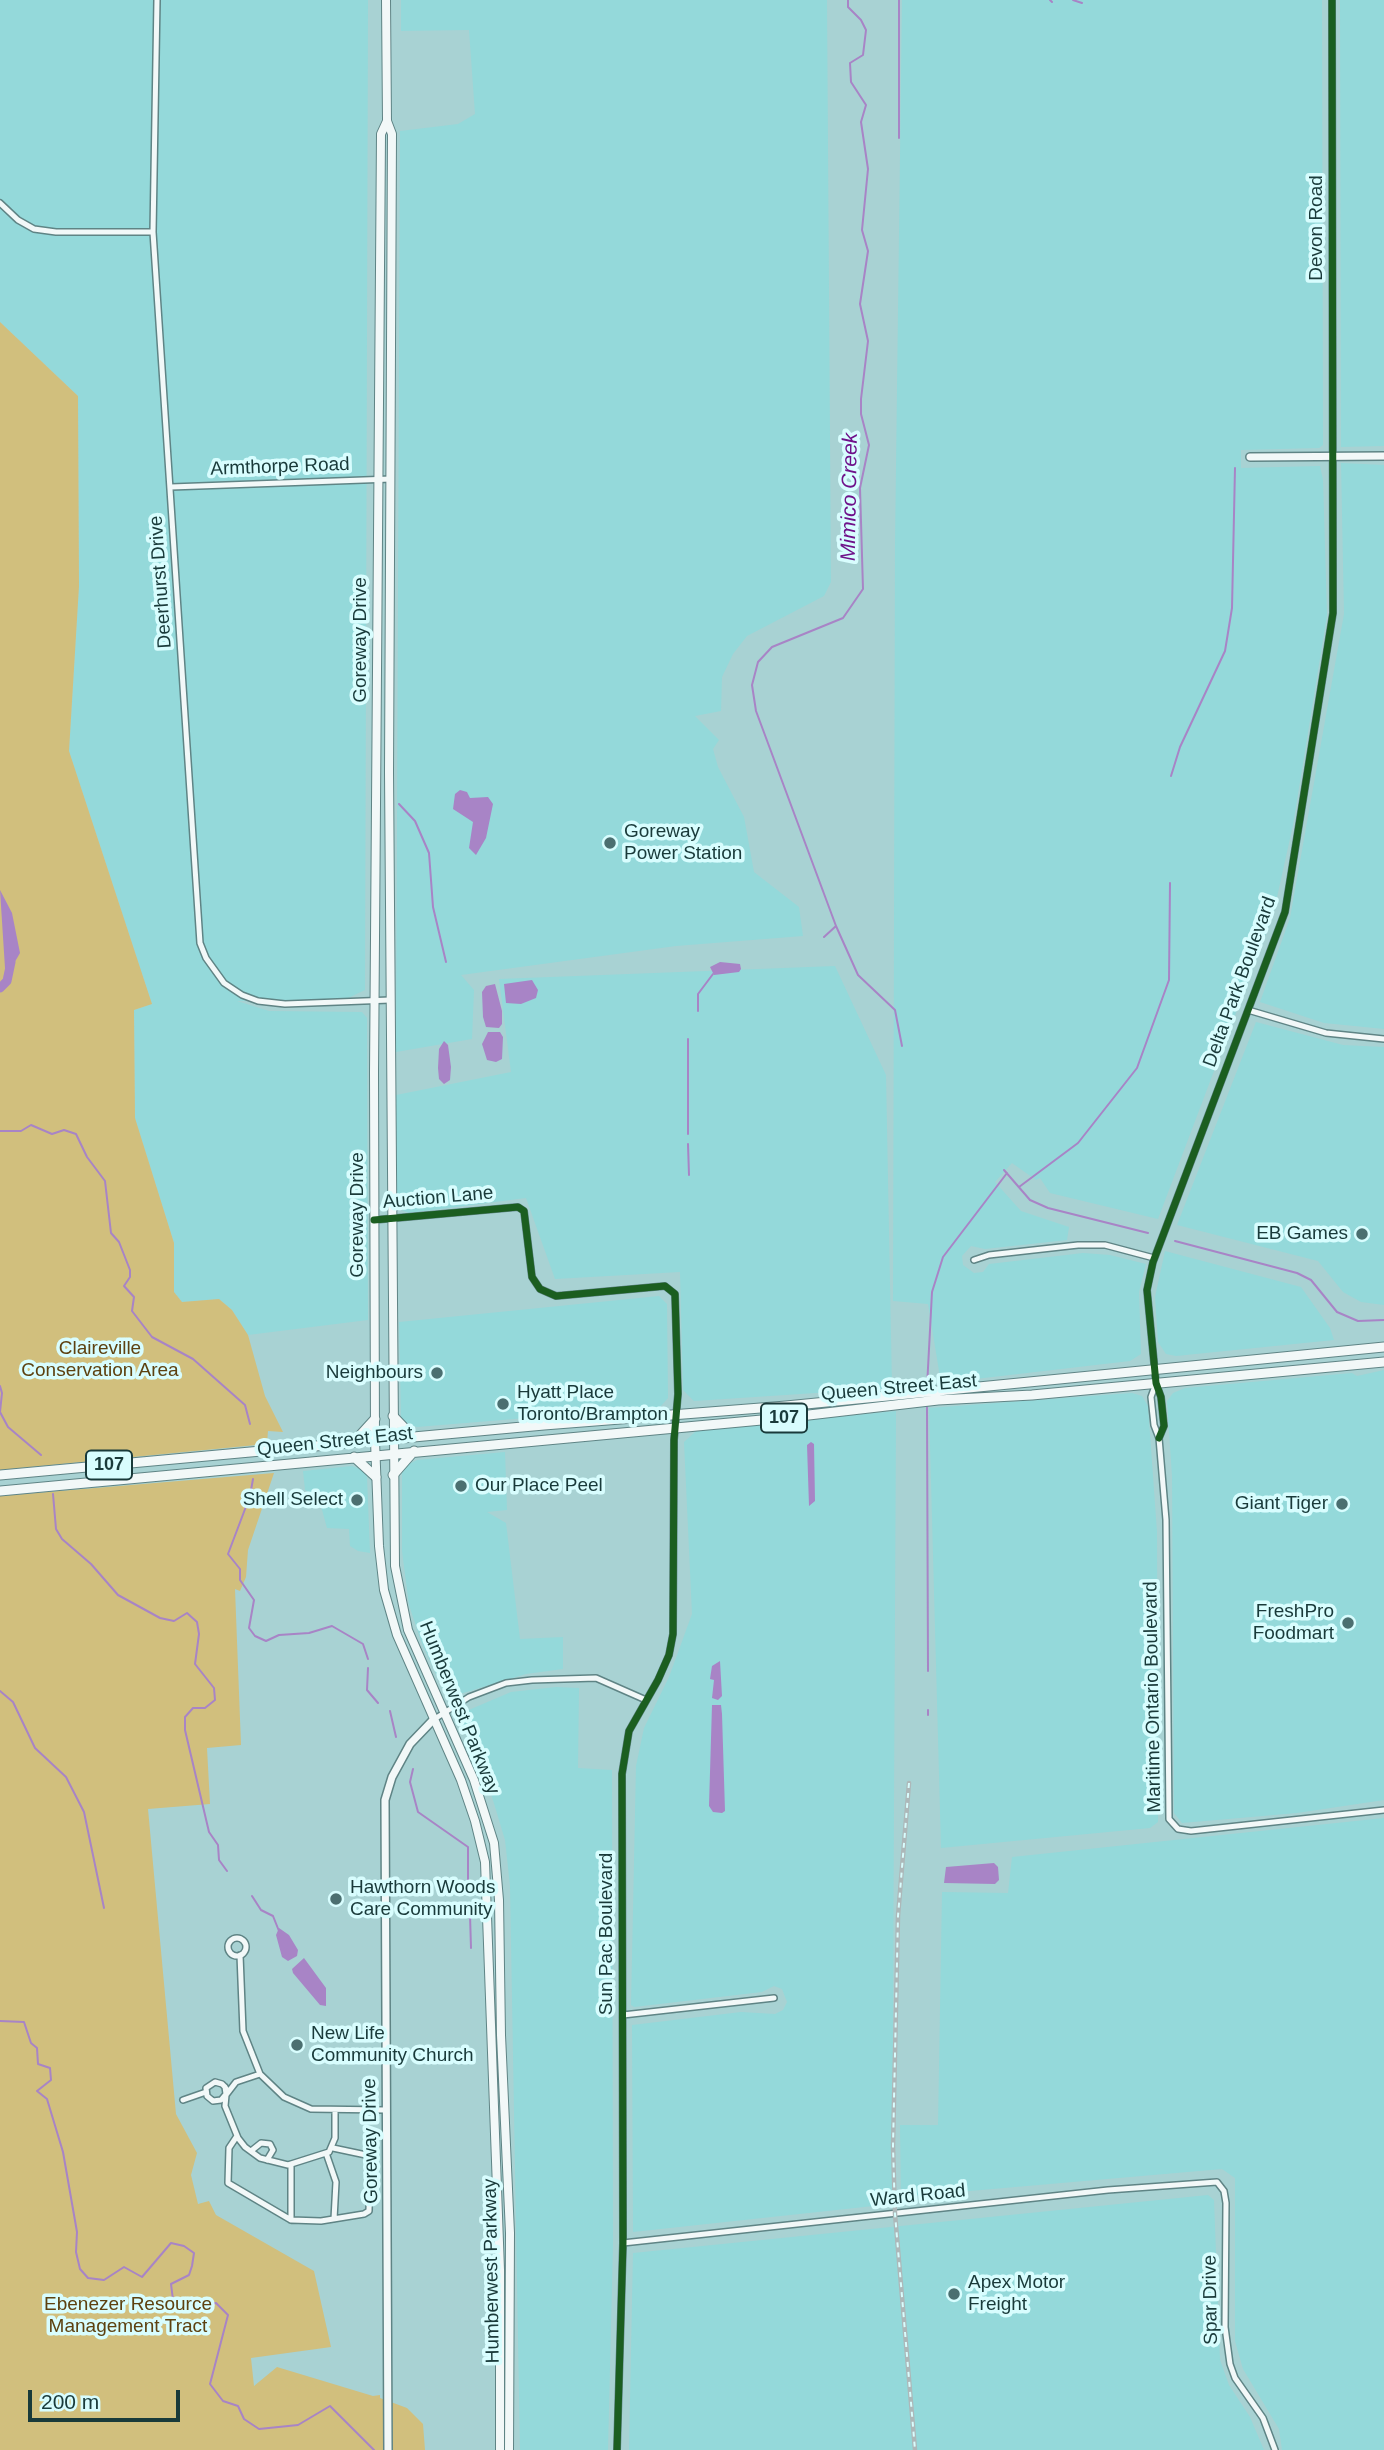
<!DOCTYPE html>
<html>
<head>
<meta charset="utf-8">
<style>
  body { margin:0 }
  #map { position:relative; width:1384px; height:2450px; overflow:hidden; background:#a8d2d3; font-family:Arial,sans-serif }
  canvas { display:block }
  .scale { position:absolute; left:28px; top:2390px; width:152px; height:32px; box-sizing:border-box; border:4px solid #193a3a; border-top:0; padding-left:9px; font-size:21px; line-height:24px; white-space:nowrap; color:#193a3a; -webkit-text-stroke:5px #d8fdfe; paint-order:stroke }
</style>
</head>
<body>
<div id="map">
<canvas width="1384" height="2450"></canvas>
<div class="scale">200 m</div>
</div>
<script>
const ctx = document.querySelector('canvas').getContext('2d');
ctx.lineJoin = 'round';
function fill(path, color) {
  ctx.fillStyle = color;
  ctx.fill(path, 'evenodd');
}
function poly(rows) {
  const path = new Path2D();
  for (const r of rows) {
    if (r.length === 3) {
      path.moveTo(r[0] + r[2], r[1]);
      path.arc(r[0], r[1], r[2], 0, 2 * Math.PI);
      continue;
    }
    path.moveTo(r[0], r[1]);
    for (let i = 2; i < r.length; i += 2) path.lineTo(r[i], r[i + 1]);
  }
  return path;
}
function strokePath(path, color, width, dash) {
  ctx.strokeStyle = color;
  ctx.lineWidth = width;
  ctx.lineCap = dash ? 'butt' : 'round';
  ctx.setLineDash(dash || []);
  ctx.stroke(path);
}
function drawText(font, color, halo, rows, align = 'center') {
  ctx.font = font + ' Arial,sans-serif';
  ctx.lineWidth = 7;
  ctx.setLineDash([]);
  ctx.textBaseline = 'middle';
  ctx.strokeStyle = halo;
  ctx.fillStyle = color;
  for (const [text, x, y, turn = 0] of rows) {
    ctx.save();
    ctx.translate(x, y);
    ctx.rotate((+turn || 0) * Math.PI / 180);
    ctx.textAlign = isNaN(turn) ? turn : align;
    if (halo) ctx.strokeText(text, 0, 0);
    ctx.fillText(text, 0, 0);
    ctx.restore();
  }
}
const built = poly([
  [0,0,368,0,365,990,346,999,237,1001,269,1011,362,1012,367,1018,368,1320,248,1335,232,1310,219,1299,182,1302,174,1292,174,1243,135,1118,134,1010,152,1004,69,751,79,586,78,396,0,322],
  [401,0,827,0,831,582,824,596,747,636,733,654,722,677,721,711,695,716,719,740,713,749,718,767,744,817,754,872,799,907,803,936,676,946,461,975,474,990,472,1039,396,1052,400,131,458,124,475,114,469,30,401,31],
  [902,0,1322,0,1323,445,1319,448,1241,450,1241,468,1320,466,1323,480,1327,615,1293,825,1273,915,1158,1219,1050,1193,1040,1178,1036,1180,1012,1163,995,1182,1021,1211,1069,1227,1067,1240,985,1249,971,1246,962,1256,963,1265,974,1273,983,1272,989,1264,1083,1253,1110,1255,1146,1264,1139,1292,1141,1354,1130,1361,941,1383,928,1304,893,1301,895,544],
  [1340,0,1384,0,1384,446,1341,447],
  [1341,463,1384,465,1384,1029,1324,1023,1260,1002,1290,918,1344,614],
  [835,966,886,1075,892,1388,694,1401,683,1390,680,1272,555,1279,526,1198,409,1213,397,1208,396,1095,511,1072,499,979],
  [1256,1022,1343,1045,1384,1047,1384,1305,1361,1302,1343,1292,1318,1261,1177,1225],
  [1165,1251,1301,1287,1330,1328,1334,1340,1176,1356,1166,1354,1158,1342,1155,1297],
  [659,1296,667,1304,668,1398,660,1407,417,1427,408,1424,401,1417,399,1322],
  [1384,1370,1384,1800,1297,1813,1182,1823,1174,1813,1172,1476,1167,1401,1173,1393,1185,1388,1352,1373,1357,1376],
  [1132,1393,1142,1396,1148,1406,1157,1532,1158,1822,1150,1828,941,1848,929,1408],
  [896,1411,892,2204,633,2232,632,2025,741,2012,775,2014,783,2010,787,2002,782,1989,774,1986,762,1992,634,2007,631,2005,636,1766,644,1728,669,1677,692,1614,684,1442,696,1431],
  [505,1452,507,1510,487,1512,506,1523,520,1639,563,1637,563,1669,526,1674,450,1697,445,1694,421,1641,409,1605,402,1551,402,1473,409,1464,417,1460],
  [352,1466,362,1470,367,1477,370,1553,358,1551,350,1546,349,1529,327,1528,319,1499,305,1490,303,1471],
  [556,1687,579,1688,578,1768,612,1770,613,2244,608,2450,520,2450,510,1886,505,1840,486,1777,457,1715,511,1692],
  [1384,1818,1384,2450,1282,2450,1279,2429,1243,2369,1235,2341,1235,2178,1222,2169,901,2197,900,2125,938,2125,942,1892,1008,1893,1012,1857],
  [1208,2195,1214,2200,1220,2360,1229,2385,1250,2417,1264,2450,629,2450,633,2253]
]);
const green = poly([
  [0,322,78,396,79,586,69,751,152,1004,134,1010,135,1118,174,1243,174,1292,182,1302,219,1299,232,1310,248,1335,265,1396,283,1432,268,1431,267,1444,0,1470],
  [274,1473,248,1550,246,1577,240,1591,235,1589,241,1745,207,1748,210,1804,148,1809,176,2114,197,2153,191,2175,198,2204,209,2201,216,2215,314,2271,331,2347,251,2358,254,2386,277,2367,373,2396,380,2395,380,2398,407,2408,423,2424,425,2450,0,2450,0,1496]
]);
const water = poly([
  [460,790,467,792,470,798,488,797,493,804,486,838,476,855,469,848,473,822,453,809,455,794],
  [0,890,12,913,20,953,9,972,5,968],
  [720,962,740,964,741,969,739,972,714,975,710,967],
  [532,980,538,990,536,998,521,1004,506,1003,504,984],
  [495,984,502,1011,502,1024,499,1028,486,1027,483,1017,482,992,486,986],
  [488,1032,500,1032,503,1037,502,1059,496,1062,487,1060,482,1044],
  [444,1041,448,1045,451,1067,450,1080,444,1084,439,1079,438,1068,439,1049],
  [811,1442,814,1444,815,1501,809,1506,807,1445],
  [720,1661,722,1696,718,1700,712,1698,714,1680,710,1679,712,1666],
  [712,1705,721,1705,722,1714,725,1811,722,1813,713,1812,709,1806],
  [994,1863,998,1867,999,1880,995,1884,944,1883,946,1867],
  [279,1928,289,1935,298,1950,297,1956,288,1961,282,1957,276,1935],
  [304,1958,326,1988,326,2006,320,2005,293,1973,292,1969]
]);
const stream = poly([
  [848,0,848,7,861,20,866,30,863,55,850,63,851,82,866,105,861,122,868,169,862,230,868,251,860,304,868,341,861,399,861,414,869,445,860,488,863,589,843,618,772,647,758,662,752,685,756,711,836,926,858,975,895,1010,902,1046],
  [899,0,899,138],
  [1050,0,1052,2],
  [1073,0,1082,3],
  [1171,776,1180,747,1225,651,1232,608,1235,468],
  [399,804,415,821,429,853,433,907,446,962],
  [824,937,836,926],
  [698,1011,698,994,713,974],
  [688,1039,688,1134],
  [0,1131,21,1131,31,1125,52,1134,64,1130,76,1134,87,1157,105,1181,111,1233,119,1242,130,1270,130,1277,124,1286,134,1297,132,1311,152,1337,193,1359,245,1405,250,1424],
  [688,1144,689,1175],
  [1004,1170,1030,1200,1048,1208,1148,1233],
  [1019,1187,1078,1143,1137,1068,1169,980,1170,883],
  [1175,1241,1297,1273,1311,1280,1337,1312,1358,1321,1384,1320],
  [0,1386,2,1393,0,1412,8,1427,41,1455],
  [927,1387,932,1292,943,1257,1007,1173],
  [927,1407,928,1671],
  [253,1479,250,1496,228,1554,240,1569,240,1580,254,1600,249,1628,255,1636,266,1641,279,1635,309,1633,332,1626,363,1644,368,1659],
  [53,1494,56,1529,62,1539,91,1564,118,1595,160,1618,174,1621,187,1613,197,1622,199,1634,195,1664,214,1688,215,1700,205,1708,193,1708,185,1717,185,1730,209,1832,218,1845,219,1860,227,1871],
  [368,1668,367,1690,378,1703],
  [0,1691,13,1702,35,1748,66,1777,84,1812,104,1908],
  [390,1711,396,1737],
  [928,1715,928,1710],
  [413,1769,410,1782,418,1812,468,1847,468,1882],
  [252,1896,261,1910,273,1916,279,1931],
  [470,1915,471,1948],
  [0,2021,24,2022,31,2043,37,2048,38,2064,50,2068,51,2080,37,2091,47,2099,63,2152,77,2232,76,2252,80,2269,88,2278,104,2280,124,2267,142,2277,171,2243,184,2246,194,2253,192,2266,189,2275,171,2284,173,2300,186,2308,216,2303,228,2315,210,2384,223,2401,238,2406,244,2419,259,2429,298,2425,330,2406,374,2450]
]);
const river = poly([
  [0,988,7,981,11,962]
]);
const minor = poly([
  [157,0,153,232,200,943,206,958,224,983,242,995,258,1001,285,1004,390,1000],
  [0,203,18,220,34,229,56,232,153,232],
  [171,487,391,479],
  [1248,1010,1326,1033,1384,1039],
  [374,1220,518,1207,524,1211,532,1277,540,1289,556,1296,665,1286,675,1294,678,1394,674,1440,673,1634,669,1655,658,1680,629,1731,622,1774,623,2243,617,2450],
  [974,1260,989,1255,1078,1245,1105,1245,1154,1258],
  [1156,1383,1151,1397,1154,1425,1159,1438,1166,1520,1169,1819,1178,1829,1191,1831,1384,1810],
  [1159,1438,1164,1426,1161,1397,1156,1383,1147,1290,1153,1262,1285,912,1333,613,1332,0],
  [433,1720,469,1697,506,1683,532,1680,596,1678,646,1700],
  [237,1947,9],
  [240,1955,243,2031,260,2074,284,2097,311,2109,386,2110],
  [623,2015,774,1998],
  [260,2074,236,2082,226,2095,225,2106,238,2138,245,2147,260,2158,288,2165,329,2152,335,2138,335,2110],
  [225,2087,226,2094,221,2100,213,2101,207,2096,206,2088,215,2082,222,2084,225,2087,228,2092],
  [183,2100,206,2092],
  [237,2136,229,2148,228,2183,291,2220],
  [251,2151,261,2143,270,2144,273,2150,267,2160],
  [326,2153,336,2182,334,2219],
  [291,2164,291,2220,321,2221,364,2214,369,2211,370,2162,366,2155,333,2148],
  [623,2243,1108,2190,1217,2182,1224,2191,1226,2203,1225,2327,1230,2364,1235,2378,1263,2418,1275,2450]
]);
const tertiary = poly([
  [1250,457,1384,456],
  [388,2450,385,1800,392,1777,410,1744,433,1720]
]);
const secondary = poly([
  [386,0,387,121,392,134,389,772,395,1566,408,1630,474,1780,494,1843,499,1900,501,2035,510,2233,509,2450],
  [387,121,381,134,374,1072,375,1441,379,1546,384,1590,397,1635,461,1780,475,1821,485,1862,500,2270,500,2450]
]);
const primary = poly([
  [393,1416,413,1437],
  [354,1442,375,1419],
  [354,1457,376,1477],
  [0,1475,544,1425,786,1406,1384,1347],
  [393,1475,414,1451],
  [0,1491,783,1418,938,1400,1032,1395,1384,1362]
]);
const rail = poly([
  [909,1783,898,1916,893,2146,895,2214,915,2450]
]);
const cycleway = poly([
  [374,1220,518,1207,524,1211,532,1277,540,1289,556,1296,665,1286,675,1294,678,1394,674,1440,673,1634,669,1655,658,1680,629,1731,622,1774,623,2243,617,2450],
  [1159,1438,1164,1426,1161,1397,1156,1383,1147,1290,1153,1262,1285,912,1333,613,1332,0]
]);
const markers = [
  [610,843,7,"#4b6f70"],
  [1362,1234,7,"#4b6f70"],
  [437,1373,7,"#4b6f70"],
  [503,1404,7,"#4b6f70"],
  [461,1486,7,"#4b6f70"],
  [357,1500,7,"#4b6f70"],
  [1342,1504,7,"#4b6f70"],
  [1348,1623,7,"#4b6f70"],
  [336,1899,7,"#4b6f70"],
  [297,2045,7,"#4b6f70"],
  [954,2294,7,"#4b6f70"]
];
const shields = [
  [784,1418,46],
  [109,1465,46]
];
const shieldNames = [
  ["107",784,1418],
  ["107",109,1465]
];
const streetNames = [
  ["Devon Road",1317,228,-90],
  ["Armthorpe Road",280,467,-2],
  ["Deerhurst Drive",161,582,-94],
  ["Goreway Drive",361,640,-90],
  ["Delta Park Boulevard",1240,982,-70],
  ["Auction Lane",438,1198,-5],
  ["Goreway Drive",358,1215,-90],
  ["Queen Street East",899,1388,-5],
  ["Queen Street East",335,1442,-6],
  ["Maritime Ontario Boulevard",1153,1697,-91],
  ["Humberwest Parkway",459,1708,68],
  ["Sun Pac Boulevard",607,1934,-90],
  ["Goreway Drive",371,2141,-91],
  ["Ward Road",918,2196,-6],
  ["Humberwest Parkway",492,2271,-91],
  ["Spar Drive",1211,2300,-91]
];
const poiNames = [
  ["Goreway",624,832],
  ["Power Station",624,854],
  ["EB Games",1348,1234,"right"],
  ["Neighbours",423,1373,"right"],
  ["Hyatt Place",517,1393],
  ["Toronto/Brampton",517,1415],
  ["Our Place Peel",475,1486],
  ["Shell Select",343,1500,"right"],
  ["Giant Tiger",1328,1504,"right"],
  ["FreshPro",1334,1612,"right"],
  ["Foodmart",1334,1634,"right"],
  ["Hawthorn Woods",350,1888],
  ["Care Community",350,1910],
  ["New Life",311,2034],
  ["Community Church",311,2056],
  ["Apex Motor",968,2283],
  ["Freight",968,2305]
];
const parkNames = [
  ["Claireville",100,1349],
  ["Conservation Area",100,1371],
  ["Ebenezer Resource",128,2305],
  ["Management Tract",128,2327]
];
const waterNames = [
  ["Mimico Creek",850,497,-89]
];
fill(built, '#94d9da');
fill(green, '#d1bf7d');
fill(water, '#a884c6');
strokePath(stream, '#a884c6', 2);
strokePath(river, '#a884c6', 9);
strokePath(minor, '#5f8485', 8);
strokePath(tertiary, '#5f8485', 10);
strokePath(secondary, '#5f8485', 10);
strokePath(primary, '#5f8485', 11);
strokePath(minor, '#f2f8f8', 5);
strokePath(tertiary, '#f2f8f8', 7);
strokePath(secondary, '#f2f8f8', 8);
strokePath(primary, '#f2f8f8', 9);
strokePath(rail, '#adb8b9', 4.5);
strokePath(rail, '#d8fdfe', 2, [5]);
strokePath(cycleway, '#1b5e20', 7);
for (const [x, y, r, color] of markers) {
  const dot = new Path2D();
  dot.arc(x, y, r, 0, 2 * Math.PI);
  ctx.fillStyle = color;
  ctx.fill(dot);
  strokePath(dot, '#d8fdfe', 2.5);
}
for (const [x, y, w] of shields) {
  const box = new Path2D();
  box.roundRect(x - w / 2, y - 14.5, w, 29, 5);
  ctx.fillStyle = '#d8fdfe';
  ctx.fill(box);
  strokePath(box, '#193a3a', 2);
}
drawText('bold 18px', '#193a3a', null, shieldNames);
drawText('19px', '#193a3a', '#d8fdfe', streetNames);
drawText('19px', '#193a3a', '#d8fdfe', poiNames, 'left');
drawText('19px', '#5d4110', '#d8fdfe', parkNames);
drawText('italic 21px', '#6f128a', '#d8fdfe', waterNames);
</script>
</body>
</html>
